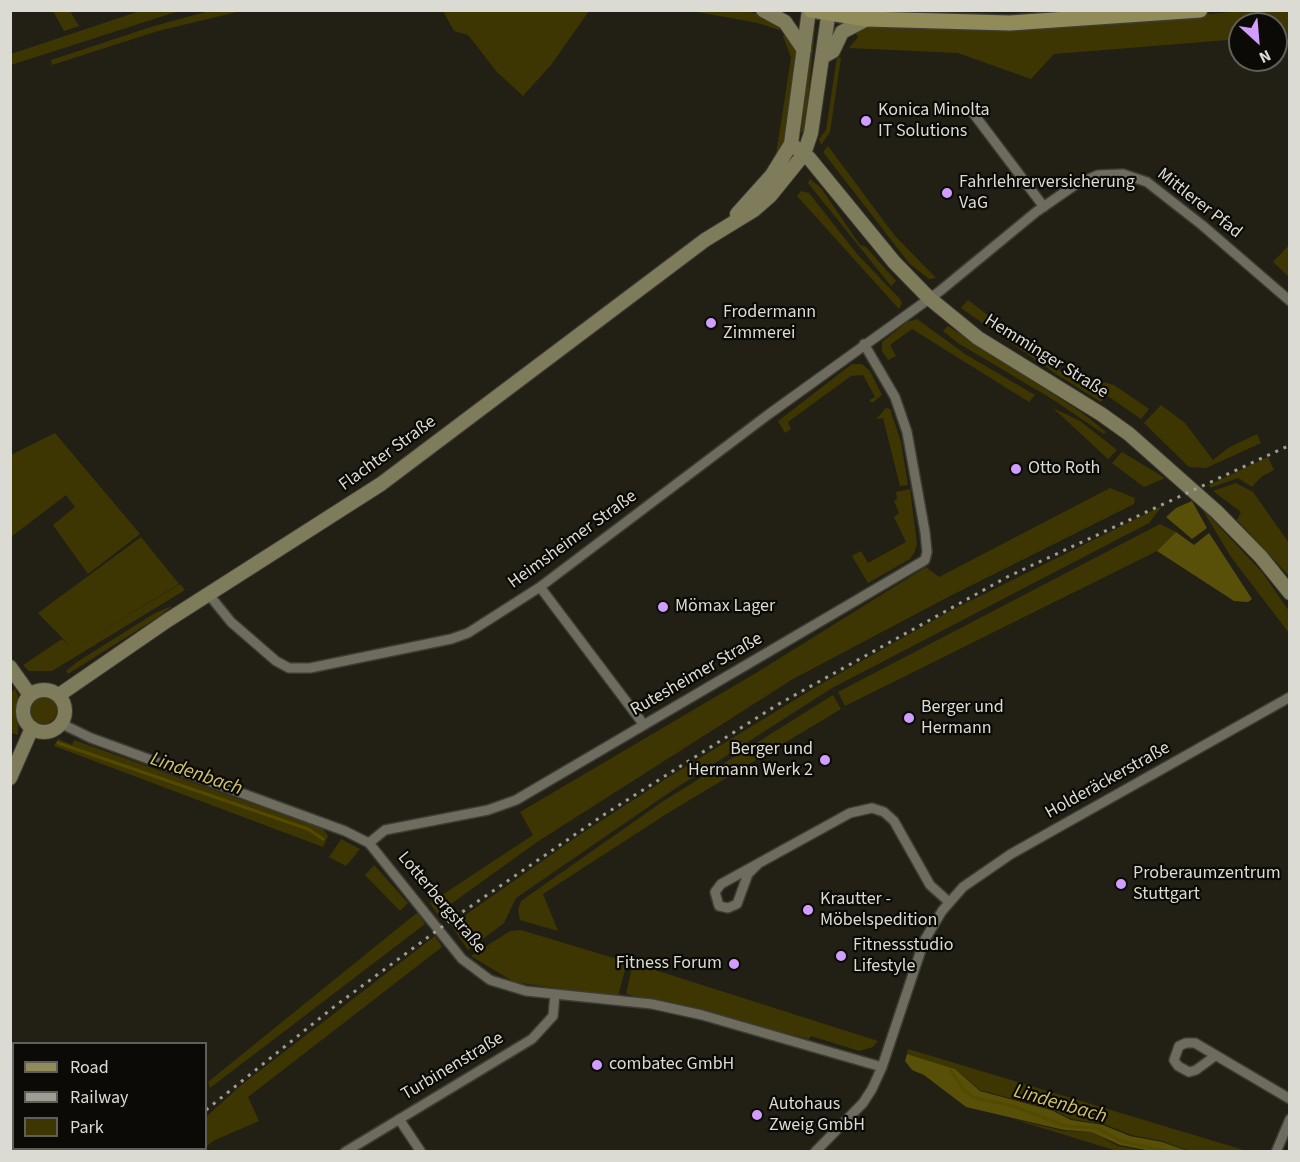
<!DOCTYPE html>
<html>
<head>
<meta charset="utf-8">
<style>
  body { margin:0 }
  #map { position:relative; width:1300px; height:1162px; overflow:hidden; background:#222015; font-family:"Source Sans 3",sans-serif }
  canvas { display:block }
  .frame { position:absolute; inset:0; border:12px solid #dcdbd3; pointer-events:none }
  .legend { position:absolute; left:12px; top:1042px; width:195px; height:108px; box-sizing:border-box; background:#0b0a06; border:2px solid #5f5e58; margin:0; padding:8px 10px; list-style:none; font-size:18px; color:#dcdbd3 }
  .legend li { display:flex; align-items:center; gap:12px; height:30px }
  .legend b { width:30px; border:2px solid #5f5e58 }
  .north { position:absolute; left:1228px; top:12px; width:60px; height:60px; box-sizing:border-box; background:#0b0a06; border:2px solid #5f5e58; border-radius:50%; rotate:154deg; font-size:16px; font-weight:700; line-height:24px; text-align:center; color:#dcdbd3 }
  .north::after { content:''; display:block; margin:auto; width:21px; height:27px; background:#d19dfe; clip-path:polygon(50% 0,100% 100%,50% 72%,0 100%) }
</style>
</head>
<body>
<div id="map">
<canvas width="1300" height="1162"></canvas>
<div class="frame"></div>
<ul class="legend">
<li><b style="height:8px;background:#918b5a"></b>Road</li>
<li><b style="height:8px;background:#9e9c93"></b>Railway</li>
<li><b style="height:16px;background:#3d3602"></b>Park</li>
</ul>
<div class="north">N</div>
</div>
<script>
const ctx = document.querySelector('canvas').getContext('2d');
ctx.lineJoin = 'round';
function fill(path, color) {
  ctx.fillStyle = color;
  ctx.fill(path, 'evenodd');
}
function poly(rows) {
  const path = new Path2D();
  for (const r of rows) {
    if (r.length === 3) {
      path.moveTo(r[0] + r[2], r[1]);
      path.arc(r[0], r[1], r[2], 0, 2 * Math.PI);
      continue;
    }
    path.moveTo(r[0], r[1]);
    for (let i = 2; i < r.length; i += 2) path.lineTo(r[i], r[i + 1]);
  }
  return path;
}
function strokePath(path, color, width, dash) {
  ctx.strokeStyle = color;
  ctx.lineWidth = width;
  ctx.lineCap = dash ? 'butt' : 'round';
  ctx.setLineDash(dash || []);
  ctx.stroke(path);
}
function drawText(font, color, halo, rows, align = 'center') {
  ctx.font = font + ' "Source Sans 3",sans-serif';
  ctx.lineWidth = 4.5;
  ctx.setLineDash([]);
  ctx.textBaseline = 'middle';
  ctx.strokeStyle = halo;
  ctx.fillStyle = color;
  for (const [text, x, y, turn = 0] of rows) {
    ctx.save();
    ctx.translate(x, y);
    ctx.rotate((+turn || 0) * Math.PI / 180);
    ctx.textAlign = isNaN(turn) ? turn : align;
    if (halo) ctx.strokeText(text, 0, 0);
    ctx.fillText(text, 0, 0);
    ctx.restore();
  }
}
const green = poly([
  [143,10,179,11,11,65,11,54],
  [53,11,70,11,79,26,64,31],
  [209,11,241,11,158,31,52,65,51,60,154,26],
  [443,11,589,11,551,65,523,96,497,72,468,35,454,31],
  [692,11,743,11,766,15,783,26,779,30,758,23],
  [1245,11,1289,11,1289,35,1276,36,1276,24,1240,24,1240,39,1054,54,1031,79,958,53,849,48,858,37,854,30,864,26,1033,28],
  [812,28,815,28,805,132,801,132],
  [787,33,797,50,786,135,775,161,791,58,783,36],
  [837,57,841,58,830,132,821,145,819,139,826,130],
  [828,146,895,236,936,278,929,279,909,263,823,152],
  [810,179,821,188,860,245,866,247,896,281,891,286,808,183],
  [801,191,809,193,857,254,900,299,902,303,899,309,797,196],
  [1289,245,1289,277,1273,262],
  [968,300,1061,371,1104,398,1101,402,1059,376,961,308],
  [917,319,965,354,1035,395,1029,402,912,329,890,345,896,356,888,360,882,351,882,342,907,322],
  [948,326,1081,412,1106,432,1104,434,1052,399,958,343,943,331],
  [852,364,862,364,870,371,882,395,872,403,869,400,875,397,863,375,851,376,788,422,791,429,785,433,778,421],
  [1079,376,1114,385,1149,409,1141,419],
  [1161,405,1185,423,1213,460,1228,448,1257,434,1261,443,1206,468,1189,467,1144,423],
  [886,408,890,409,901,442,908,485,900,486,883,418,876,419],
  [1053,408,1080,421,1117,450,1108,459],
  [55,433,140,534,88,574,53,525,75,507,66,495,11,537,11,455],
  [1122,452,1165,478,1144,487,1112,463],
  [1268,457,1274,470,1261,477,1252,487,1238,478,1210,488,1209,485],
  [1236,483,1253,492,1289,543,1289,576,1237,520,1241,512,1213,491],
  [1110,488,1135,498,1134,504,950,596,793,679,537,842,437,914,430,903,533,835,520,812,756,673,926,567,939,577],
  [910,489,917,544,914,553,910,559,868,583,852,556,861,551,868,563,906,542,894,517,899,513,894,501,897,499,896,492],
  [1162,506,1149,523,832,688,673,790,516,898,504,923,468,950,451,925,581,834,672,775,816,687,952,610],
  [1201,507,1262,572,1289,611,1289,633,1231,557],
  [1160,524,1176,532,1157,551,845,706,838,692],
  [141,537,179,584,72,649,180,584,185,590,52,671,29,671,23,665,62,639,71,647,38,613],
  [172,606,160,616,68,674,66,671,77,662,155,613],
  [15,689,19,698,18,735,12,733,11,692],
  [833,695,841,709,668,813,543,894,558,931,520,920,518,910,521,901,662,802],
  [43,710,14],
  [58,739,72,745,74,740,323,829,328,836,323,847,54,746],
  [341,839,360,849,346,866,329,857],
  [374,865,408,903,400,911,365,875],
  [418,912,425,924,210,1088,208,1082],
  [521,930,627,962,618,997,514,982,471,956,510,931],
  [435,936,442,947,248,1097,259,1121,213,1141,206,1147,206,1117,240,1086],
  [633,963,878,1041,873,1047,859,1051,811,1036,809,1039,626,994],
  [908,1049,1247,1151,1190,1151,1162,1141,1131,1135,1104,1124,1071,1119,1051,1109,980,1090,955,1069,907,1054],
  [1013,1119,1064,1131,1091,1132,1118,1146,1146,1151,1117,1151]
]);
const forest = poly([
  [1192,501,1207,528,1192,539,1166,517,1176,508],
  [1176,532,1194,545,1209,533,1252,599,1248,602,1234,601,1157,551],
  [907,1054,955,1069,980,1091,1051,1110,1071,1120,1103,1125,1130,1136,1162,1142,1188,1151,1151,1151,1120,1145,1091,1132,1064,1130,966,1107,924,1075,912,1070,905,1061]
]);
const stream = poly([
  [58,743,308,829,323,839],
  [951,1071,964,1090,975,1098,1013,1106,1065,1126,1097,1128,1121,1141,1170,1152]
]);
const minor = poly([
  [973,113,1044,207],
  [540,587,644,725],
  [210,596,231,622,276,661,289,668,310,668,451,639,468,633,540,587,769,414,940,291,1036,212,1075,185,1098,175,1123,174,1147,182,1202,225,1290,301],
  [62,724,91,738,345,831,369,843,462,959,490,980,526,991,652,1004,702,1015,882,1067],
  [369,843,385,830,488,810,516,800,925,560,927,552,925,532,907,432,895,397,864,344],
  [759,863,748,874,737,904,728,908,719,906,715,892,721,884,850,813,872,808,884,812,894,821,930,885,949,902],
  [1215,1056,1196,1070,1189,1072,1178,1066,1174,1060,1179,1046,1186,1043,1195,1043,1290,1099],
  [399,1119,421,1152],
  [345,1152,532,1039,553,1016,555,994],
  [815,1152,863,1103,872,1089,882,1067,924,941,942,911,963,887,1011,854,1290,697],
  [1276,1152,1290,1119]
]);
const secondary = poly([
  [763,10,785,22,804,50],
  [826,55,833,51,842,32,867,19],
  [791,144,809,158,894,262,929,298,978,338,1101,414,1129,434,1217,512,1261,557,1290,593],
  [737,214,772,175,791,144,809,10],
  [10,667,30,695],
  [44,711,21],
  [59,695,168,620,381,484,705,240,754,210,770,196,804,154,811,133,829,10],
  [10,778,32,728]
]);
const primary = poly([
  [811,10,867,19,1010,23,1200,10]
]);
const rail = poly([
  [206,1110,335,1006,458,915,605,814,777,705,1007,577,1290,445],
  [156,1152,160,1148]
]);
const markers = [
  [866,121,6,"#d19dfe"],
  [947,193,6,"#d19dfe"],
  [711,323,6,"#d19dfe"],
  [1016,469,6,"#d19dfe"],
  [663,607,6,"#d19dfe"],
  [909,718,6,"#d19dfe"],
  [825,760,6,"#d19dfe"],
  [1121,884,6,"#d19dfe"],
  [808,910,6,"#d19dfe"],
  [841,956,6,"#d19dfe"],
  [734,964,6,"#d19dfe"],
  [597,1065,6,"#d19dfe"],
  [757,1115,6,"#d19dfe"]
];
const poiNames = [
  ["Konica Minolta",878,111],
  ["IT Solutions",878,132],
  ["Fahrlehrerversicherung",959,183],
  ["VaG",959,204],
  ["Frodermann",723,313],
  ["Zimmerei",723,334],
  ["Otto Roth",1028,469],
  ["Mömax Lager",675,607],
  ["Berger und",921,708],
  ["Hermann",921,729],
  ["Berger und",813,750,"right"],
  ["Hermann Werk 2",813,771,"right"],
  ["Proberaumzentrum",1133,874],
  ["Stuttgart",1133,895],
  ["Krautter -",820,900],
  ["Möbelspedition",820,921],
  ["Fitnessstudio",853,946],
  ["Lifestyle",853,967],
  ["Fitness Forum",722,964,"right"],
  ["combatec GmbH",609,1065],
  ["Autohaus",769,1105],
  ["Zweig GmbH",769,1126]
];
const streetNames = [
  ["Mittlerer Pfad",1199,204,38],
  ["Hemminger Straße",1046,357,32],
  ["Flachter Straße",388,454,-36],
  ["Heimsheimer Straße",573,540,-36],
  ["Rutesheimer Straße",697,675,-30],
  ["Holderäckerstraße",1108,781,-29],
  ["Lotterbergstraße",441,903,50],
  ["Turbinenstraße",453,1067,-31]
];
const waterNames = [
  ["Lindenbach",196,775,19],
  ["Lindenbach",1060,1105,16]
];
fill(green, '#3d3602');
fill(forest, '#585008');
strokePath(stream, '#534a00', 3);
strokePath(minor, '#3d3c34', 12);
strokePath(secondary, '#3d3c34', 16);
strokePath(primary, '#3d3c34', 18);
strokePath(minor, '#6d6c5e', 9);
strokePath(secondary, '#7f7c5c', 14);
strokePath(primary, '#918b5a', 15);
strokePath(rail, '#9e9c93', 3, [3, 6]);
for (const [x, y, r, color] of markers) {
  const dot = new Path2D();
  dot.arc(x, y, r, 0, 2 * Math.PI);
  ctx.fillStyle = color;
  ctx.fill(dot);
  strokePath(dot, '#0b0a06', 2);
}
drawText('18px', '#dcdbd3', '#0b0a06', poiNames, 'left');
drawText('18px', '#dcdbd3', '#0b0a06', streetNames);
drawText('italic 20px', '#cfc366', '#0b0a06', waterNames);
</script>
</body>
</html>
